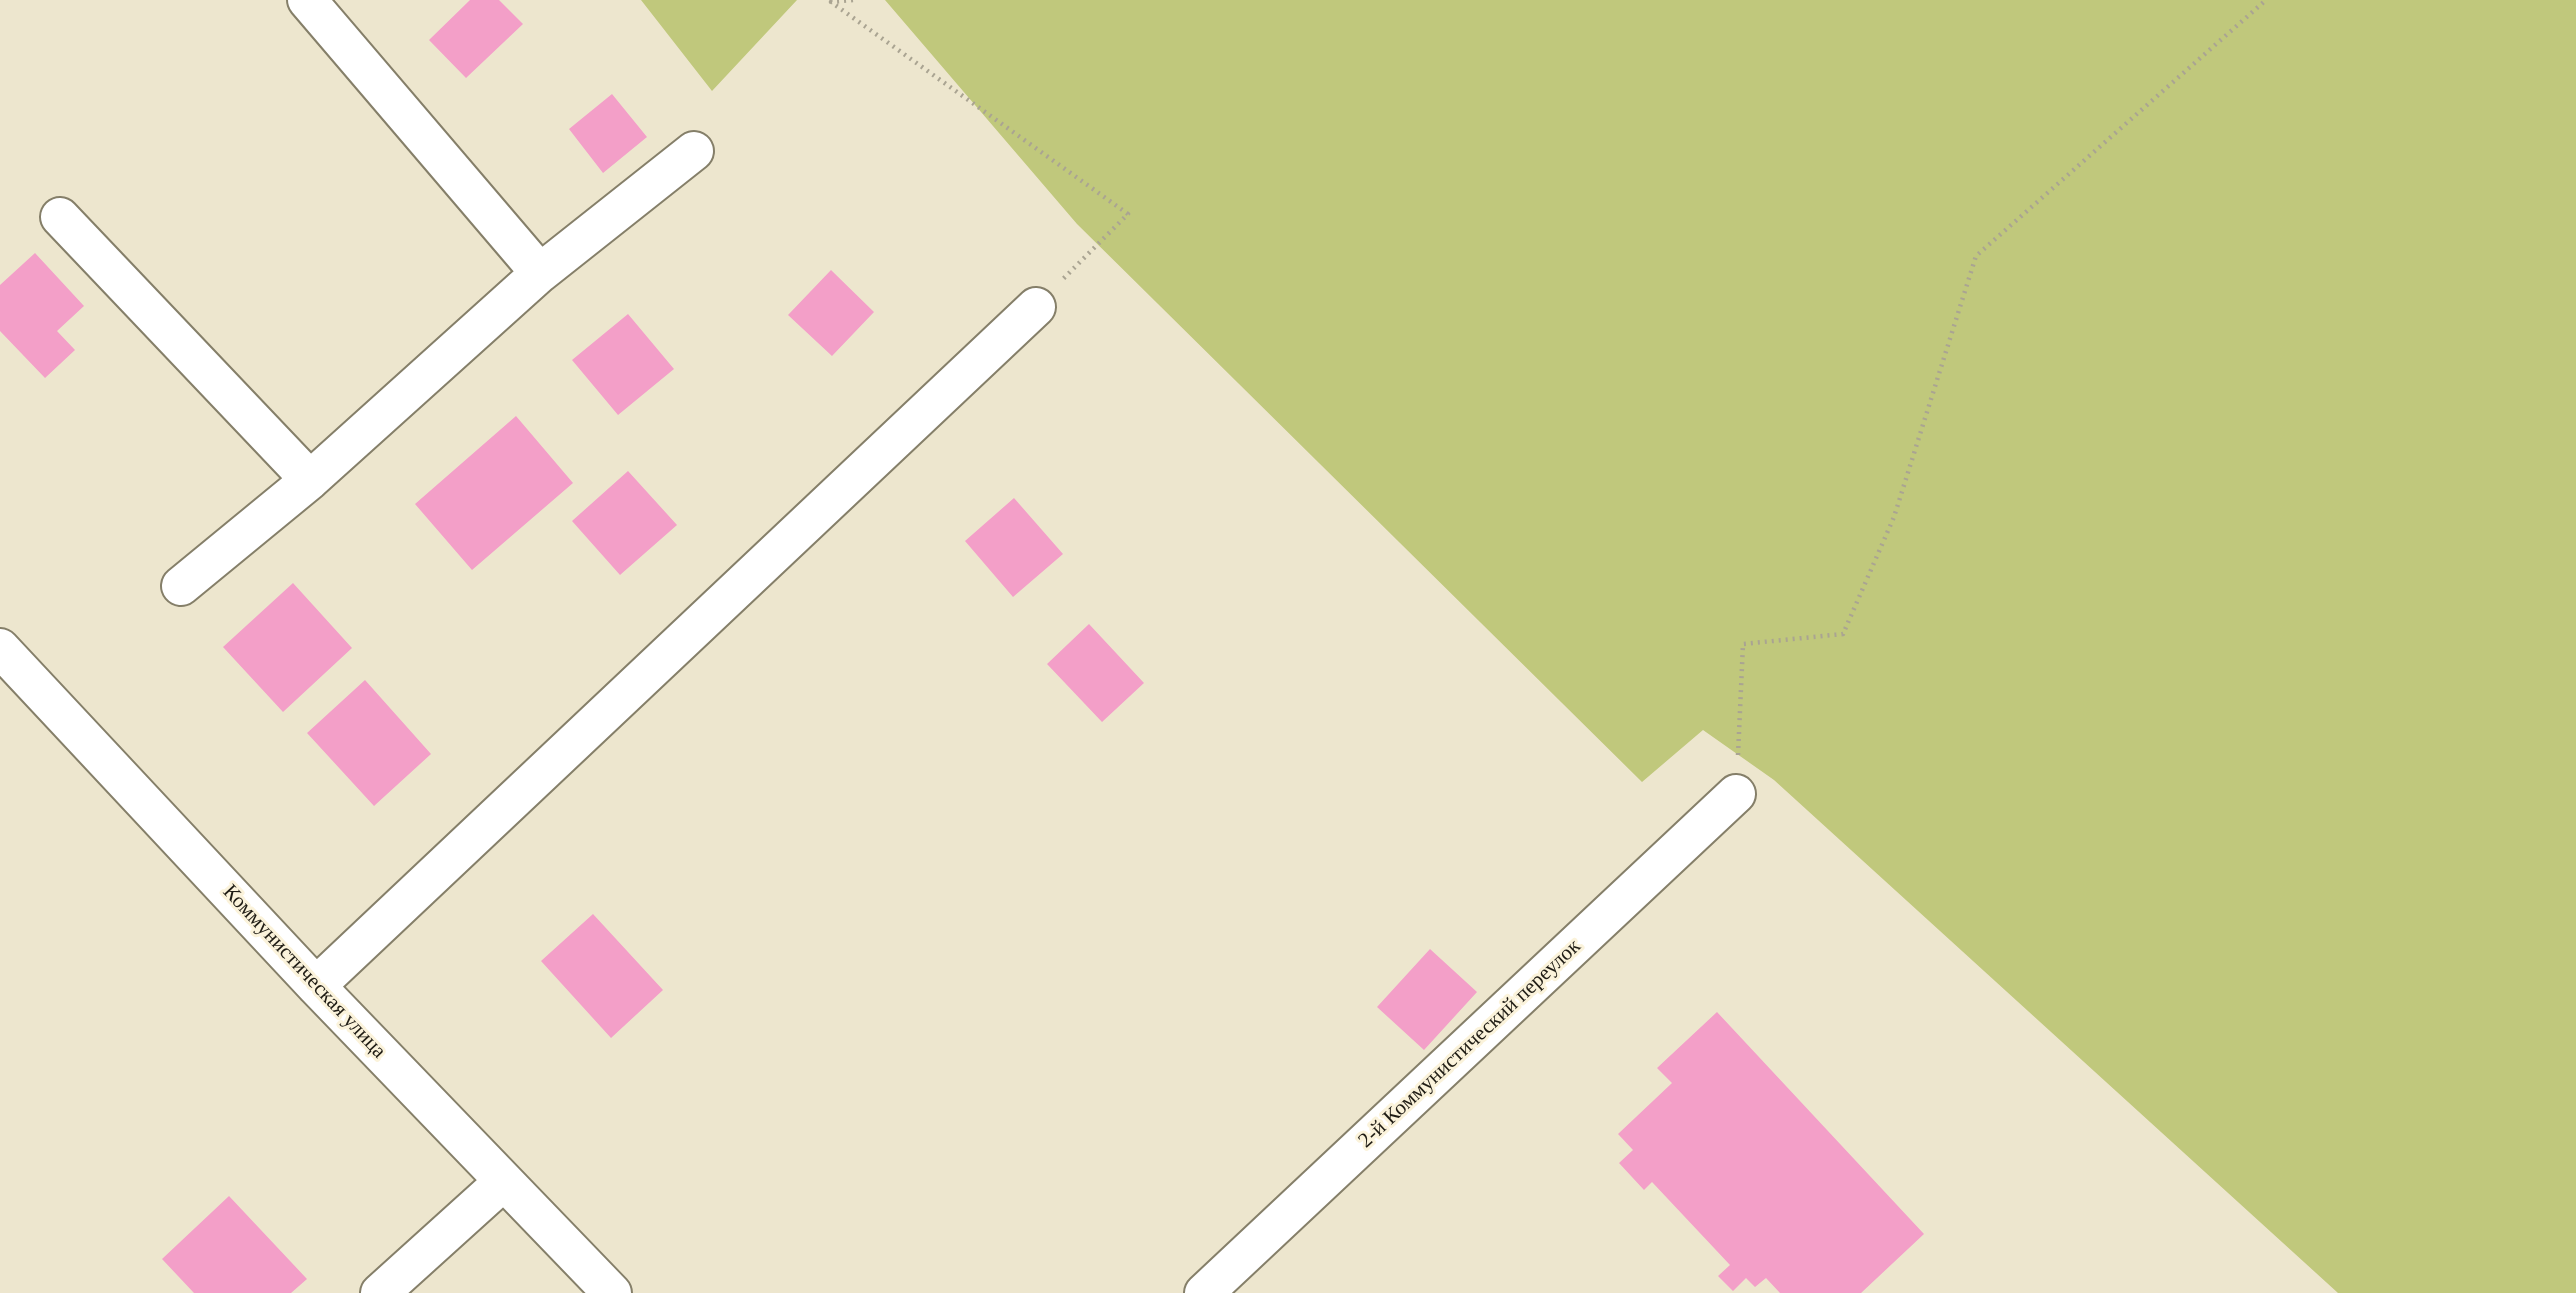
<!DOCTYPE html>
<html>
<head>
<meta charset="utf-8">
<style>
  body { margin:0 }
  canvas { display:block; background:#ede6ce }
</style>
</head>
<body>
<canvas width="2576" height="1293"></canvas>
<script>
const ctx = document.querySelector('canvas').getContext('2d');
ctx.lineJoin = 'round';
function fill(path, color) {
  ctx.fillStyle = color;
  ctx.fill(path, 'evenodd');
}
function poly(rows) {
  const path = new Path2D();
  for (const r of rows) {
    path.moveTo(r[0], r[1]);
    for (let i = 2; i < r.length; i += 2) path.lineTo(r[i], r[i + 1]);
  }
  return path;
}
function strokePath(path, color, width, dash) {
  ctx.strokeStyle = color;
  ctx.lineWidth = width;
  ctx.lineCap = dash ? 'butt' : 'round';
  ctx.setLineDash(dash || []);
  ctx.stroke(path);
}
function drawText(font, color, halo, rows, align = 'center') {
  ctx.font = font + ' "Times New Roman",serif';
  ctx.lineWidth = 6;
  ctx.setLineDash([]);
  ctx.textBaseline = 'middle';
  ctx.strokeStyle = halo;
  ctx.fillStyle = color;
  for (const [text, x, y, turn = 0] of rows) {
    ctx.save();
    ctx.translate(x, y);
    ctx.rotate((+turn || 0) * Math.PI / 180);
    ctx.textAlign = isNaN(turn) ? turn : align;
    if (halo) ctx.strokeText(text, 0, 0);
    ctx.fillText(text, 0, 0);
    ctx.restore();
  }
}
const green = poly([
  [641,0,797,0,712,91],
  [885,0,2576,0,2576,1293,2338,1293,1774,780,1703,730,1642,782,1077,224]
]);
const building = poly([
  [470,0,499,0,523,24,466,78,429,40],
  [612,94,647,137,603,173,569,129],
  [35,253,84,306,57,331,75,350,45,378,0,331,0,285],
  [831,270,874,312,832,356,788,315],
  [628,314,674,369,618,415,572,360],
  [516,416,573,483,472,570,415,504],
  [628,471,677,525,620,575,572,521],
  [1014,498,1063,554,1013,597,965,541],
  [293,583,352,648,283,712,223,647],
  [1089,624,1144,683,1102,722,1047,664],
  [365,680,431,754,374,806,307,733],
  [593,914,663,990,611,1038,541,961],
  [1430,949,1477,992,1424,1050,1377,1007],
  [1717,1012,1924,1234,1861,1293,1780,1293,1766,1278,1755,1287,1746,1278,1733,1291,1718,1276,1730,1265,1652,1182,1644,1190,1619,1163,1633,1150,1618,1134,1672,1083,1657,1068],
  [229,1196,307,1279,291,1293,194,1293,162,1259]
]);
const path = poly([
  [853,0,831,2,1128,214,1061,281],
  [1738,755,1743,644,1843,634,1894,517,1976,256,2266,0]
]);
const minor = poly([
  [307,0,540,273,694,151],
  [60,217,310,480],
  [181,586,310,480,540,273],
  [0,648,316,986,612,1293],
  [316,986,1036,307],
  [380,1293,504,1181],
  [1204,1293,1736,794]
]);
const streetNames = [
  ["Коммунистическая улица",304,972,47],
  ["2-й Коммунистический переулок",1470,1044,-43]
];
fill(green, '#c0c87c');
fill(building, '#f39fc8');
strokePath(minor, '#857f69', 42);
strokePath(path, '#aaa492', 4.5, [2, 5]);
strokePath(minor, '#fff', 38);
drawText('21px', '#1f1c14', '#fbf3db', streetNames);
</script>
</body>
</html>
